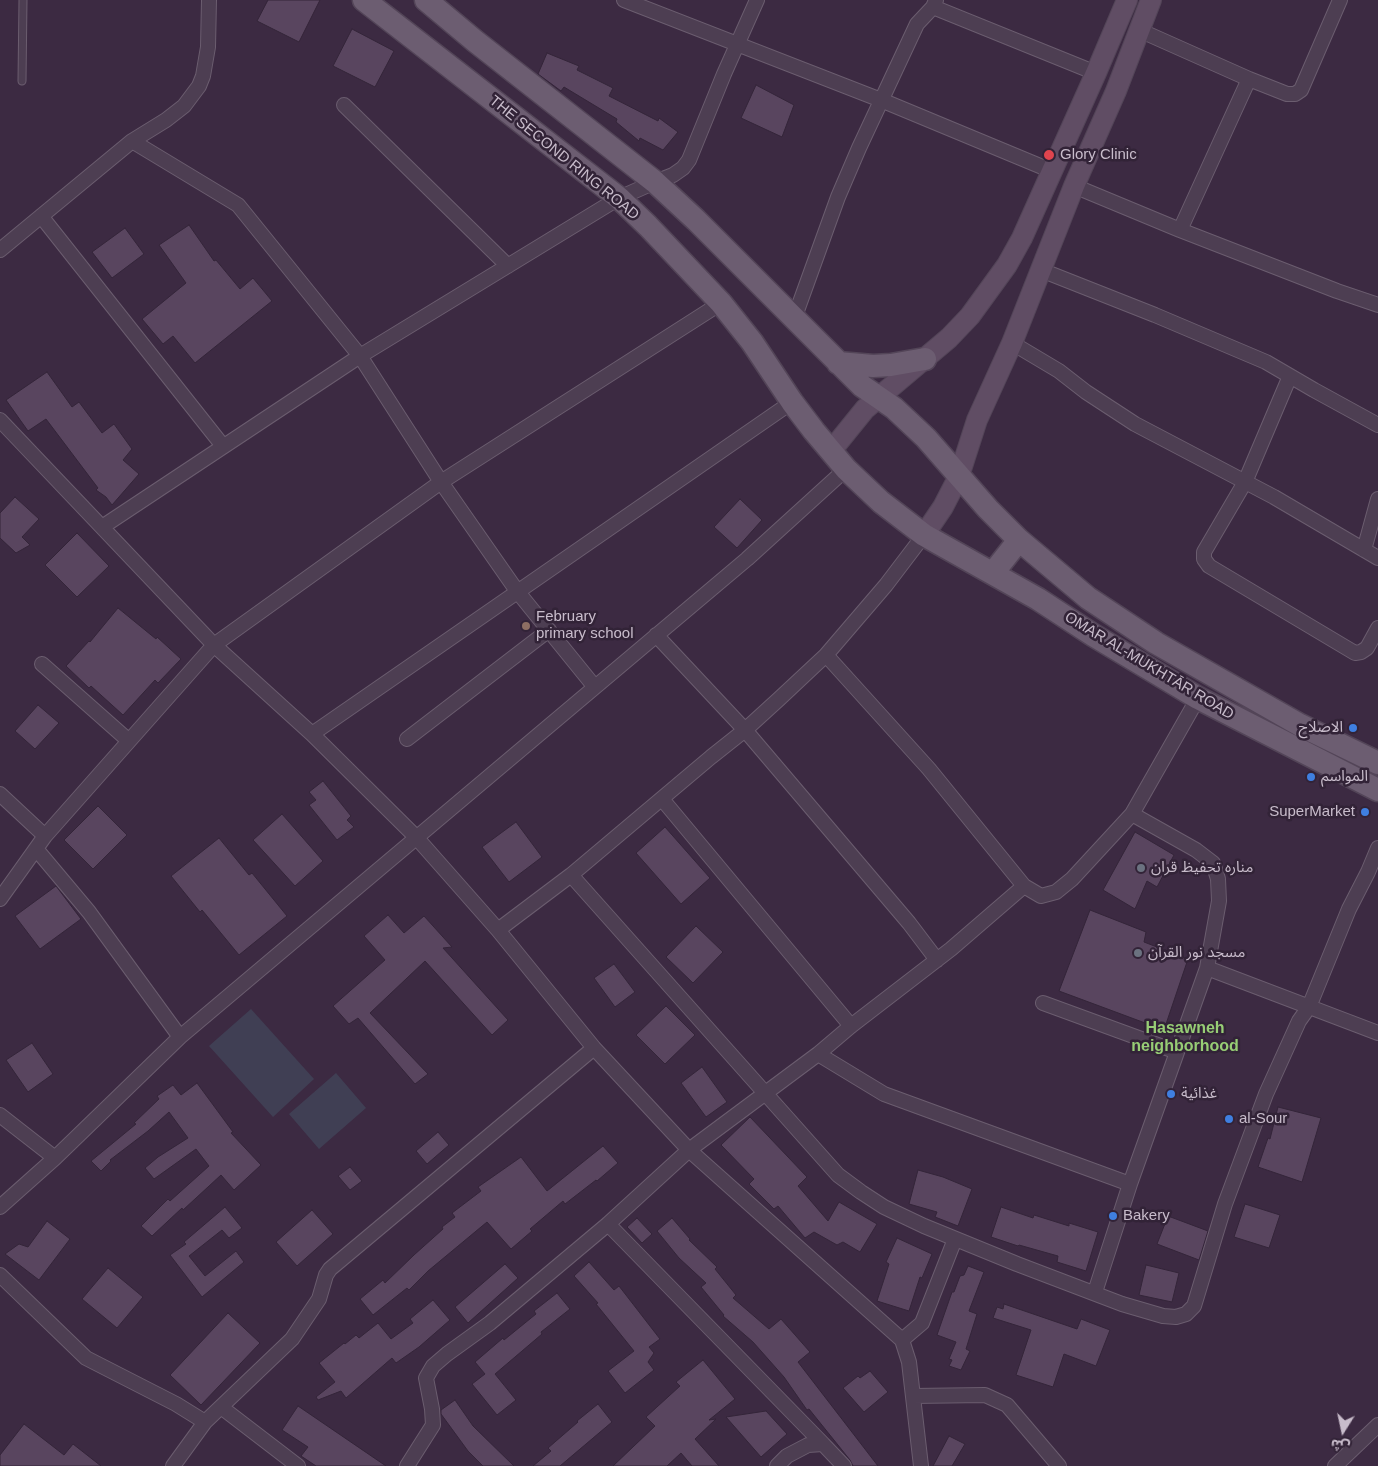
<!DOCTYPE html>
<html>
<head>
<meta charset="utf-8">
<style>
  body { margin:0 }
  #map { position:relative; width:1378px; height:1466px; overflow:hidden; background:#3c2a42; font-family:Helvetica,"Noto Sans Arabic",sans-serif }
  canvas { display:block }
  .north { position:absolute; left:1318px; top:1406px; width:50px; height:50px; -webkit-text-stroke:4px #322337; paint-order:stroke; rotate:190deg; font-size:14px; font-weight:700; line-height:20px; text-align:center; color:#c8bccb }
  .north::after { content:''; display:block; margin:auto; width:18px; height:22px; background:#c8bccb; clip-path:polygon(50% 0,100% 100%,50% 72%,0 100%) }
</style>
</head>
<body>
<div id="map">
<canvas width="1378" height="1466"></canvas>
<div class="north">ش</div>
</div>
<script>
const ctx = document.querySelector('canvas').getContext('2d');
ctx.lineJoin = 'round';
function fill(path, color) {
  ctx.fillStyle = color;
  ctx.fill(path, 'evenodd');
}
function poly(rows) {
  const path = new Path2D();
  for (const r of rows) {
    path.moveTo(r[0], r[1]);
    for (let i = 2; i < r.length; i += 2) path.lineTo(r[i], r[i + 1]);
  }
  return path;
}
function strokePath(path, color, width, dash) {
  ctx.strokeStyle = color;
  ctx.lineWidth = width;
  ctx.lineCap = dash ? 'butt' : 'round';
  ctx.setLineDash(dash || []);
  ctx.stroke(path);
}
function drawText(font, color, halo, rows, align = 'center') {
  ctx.font = font + ' Helvetica,"Noto Sans Arabic",sans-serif';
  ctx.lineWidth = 5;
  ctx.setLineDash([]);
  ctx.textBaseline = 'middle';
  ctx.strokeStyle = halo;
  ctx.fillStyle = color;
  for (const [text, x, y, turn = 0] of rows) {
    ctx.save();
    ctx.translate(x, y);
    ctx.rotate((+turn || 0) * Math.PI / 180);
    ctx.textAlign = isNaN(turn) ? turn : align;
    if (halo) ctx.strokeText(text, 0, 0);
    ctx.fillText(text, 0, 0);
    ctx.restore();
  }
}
const green = poly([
  [251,1009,314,1079,273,1117,209,1046],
  [336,1073,366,1108,319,1149,289,1114]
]);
const building = poly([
  [268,0,320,0,299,42,257,21,268,0],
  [352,29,394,51,375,87,333,66,352,29],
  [547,53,579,66,577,70,613,88,609,96,658,121,659,118,678,132,663,150,640,138,639,141,616,122,617,119,564,87,561,91,538,74,547,53],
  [756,85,794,105,782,137,741,118,756,85],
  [189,225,214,261,216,260,240,289,253,278,272,301,195,363,173,336,163,344,142,319,186,283,159,245,189,225],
  [125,228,144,254,112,278,92,252,125,228],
  [47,372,72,407,79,402,102,433,114,424,132,449,123,460,139,474,112,505,106,497,96,490,98,488,46,419,28,431,6,400,47,372],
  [15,497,39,519,22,537,30,545,16,553,0,538,0,513,15,497],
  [740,499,762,520,737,548,714,527,740,499],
  [77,533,109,566,77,597,45,565,77,533],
  [118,608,156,639,157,637,181,659,158,683,155,680,123,715,91,686,89,688,66,666,89,641,90,642,118,608],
  [38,705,59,723,35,749,15,731,38,705],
  [323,781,351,816,347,820,354,827,337,840,309,805,316,800,309,792,323,781],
  [98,806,127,835,93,869,64,840,98,806],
  [282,814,323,861,295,886,253,840,282,814],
  [516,822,542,857,509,882,482,847,516,822],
  [665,827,710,878,681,904,636,853,665,827],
  [1135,832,1174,855,1157,887,1147,881,1135,909,1103,890,1135,832],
  [219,838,249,875,252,873,287,916,239,955,202,910,200,912,171,876,219,838],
  [56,886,81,919,40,949,15,916,56,886],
  [1090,910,1146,932,1144,942,1188,959,1164,1030,1059,991,1090,910],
  [388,915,404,933,424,916,452,947,443,948,508,1020,492,1035,425,961,370,1013,428,1074,415,1084,358,1018,349,1024,333,1006,385,960,364,936,388,915],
  [696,926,723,952,693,983,666,957,696,926],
  [614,964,635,992,615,1007,594,978,614,964],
  [666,1006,695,1035,665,1064,636,1035,666,1006],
  [32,1043,53,1074,28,1092,6,1060,32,1043],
  [702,1067,727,1102,706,1117,681,1083,702,1067],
  [197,1083,233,1132,231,1133,261,1165,234,1190,221,1175,183,1210,182,1208,152,1236,141,1226,168,1199,170,1201,209,1166,196,1149,154,1179,145,1168,158,1157,188,1138,169,1112,148,1131,110,1160,111,1161,101,1171,91,1161,136,1124,134,1123,159,1099,157,1096,173,1085,181,1095,197,1083],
  [1278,1107,1321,1118,1302,1182,1258,1167,1268,1138,1270,1139,1278,1107],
  [750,1117,807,1177,798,1186,828,1221,839,1202,877,1224,860,1252,843,1242,837,1245,814,1232,805,1238,778,1206,774,1209,749,1184,754,1179,721,1145,750,1117],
  [438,1132,449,1145,427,1164,416,1151,438,1132],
  [603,1146,618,1163,597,1181,596,1180,565,1204,563,1201,530,1229,532,1231,511,1249,487,1222,428,1271,409,1290,407,1288,373,1315,360,1299,383,1280,385,1283,414,1255,443,1229,442,1227,455,1217,452,1213,481,1191,478,1187,521,1157,547,1191,603,1146],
  [350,1167,362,1181,350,1190,338,1176,350,1167],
  [918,1170,943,1177,972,1189,958,1226,935,1217,937,1212,909,1204,918,1170],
  [1245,1204,1280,1215,1269,1248,1234,1237,1245,1204],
  [225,1207,242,1228,229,1238,222,1230,189,1256,205,1276,236,1251,244,1262,202,1297,170,1255,186,1244,184,1242,225,1207],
  [1001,1207,1033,1218,1034,1215,1069,1226,1069,1223,1098,1232,1086,1271,1057,1262,1058,1256,1019,1245,1018,1246,991,1237,1001,1207],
  [312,1210,333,1234,297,1266,276,1242,312,1210],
  [1168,1216,1208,1231,1199,1260,1157,1244,1168,1216],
  [637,1218,652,1234,642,1243,627,1227,637,1218],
  [672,1218,690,1239,689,1240,717,1267,715,1269,736,1295,733,1298,769,1329,781,1319,810,1352,798,1362,878,1466,853,1466,850,1460,809,1409,807,1410,784,1377,753,1342,723,1316,724,1315,701,1287,706,1283,679,1258,657,1231,672,1218],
  [47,1221,70,1239,39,1280,5,1254,19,1244,28,1247,47,1221],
  [897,1238,932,1254,922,1278,920,1277,909,1311,877,1301,889,1264,886,1262,897,1238],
  [589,1262,614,1290,619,1286,660,1339,649,1347,654,1353,648,1362,654,1370,625,1393,608,1371,634,1351,596,1304,598,1303,574,1276,589,1262],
  [505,1264,518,1278,468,1323,455,1307,505,1264],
  [1146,1265,1179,1273,1172,1302,1139,1295,1146,1265],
  [968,1266,984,1272,969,1311,977,1314,966,1349,970,1351,961,1370,949,1366,952,1360,949,1359,956,1342,937,1335,952,1292,954,1292,960,1276,964,1275,968,1266],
  [108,1268,143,1297,117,1328,82,1299,108,1268],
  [557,1293,570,1309,541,1332,542,1334,495,1374,516,1400,497,1415,472,1384,485,1374,475,1362,503,1338,504,1340,536,1314,534,1311,557,1293],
  [433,1300,450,1320,419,1347,396,1363,392,1358,346,1398,341,1391,318,1400,316,1397,335,1382,319,1363,344,1343,345,1344,356,1335,359,1338,378,1323,391,1339,413,1323,410,1319,433,1300],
  [1004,1304,1077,1329,1081,1319,1110,1330,1096,1366,1064,1354,1053,1387,1016,1375,1031,1330,993,1318,997,1307,1003,1309,1004,1304],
  [228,1313,260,1343,201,1405,170,1375,228,1313],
  [703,1360,735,1399,709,1420,716,1419,695,1439,719,1466,692,1466,681,1453,667,1466,613,1466,655,1426,646,1417,680,1386,676,1382,703,1360],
  [870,1371,888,1392,864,1412,843,1388,858,1376,860,1378,870,1371],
  [455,1400,473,1426,514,1466,483,1466,468,1451,441,1414,441,1410,455,1400],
  [598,1404,612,1422,560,1466,533,1466,551,1451,548,1448,578,1422,577,1421,598,1404],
  [298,1406,386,1466,316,1466,301,1456,308,1447,282,1430,298,1406],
  [766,1411,787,1434,761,1457,726,1417,766,1411],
  [24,1424,64,1455,73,1444,101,1466,0,1466,0,1455,24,1424],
  [949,1436,965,1444,952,1466,933,1466,949,1436]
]);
const service = poly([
  [22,81,23,0]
]);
const minor = poly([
  [624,0,881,100,1052,171],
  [933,7,1096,73],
  [1139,30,1249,79,1287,94,1295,94,1301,90,1340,0],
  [344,105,508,266],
  [132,141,238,205,360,356,441,482,517,591,594,686],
  [1074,186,1180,230,1337,291,1378,305],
  [41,216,223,446],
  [1180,230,1249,79],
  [0,250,132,141,166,120,184,106,199,86,203,76,208,47,209,0],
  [1041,270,1155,315,1266,362,1314,390,1378,425],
  [794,319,838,197,859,148,917,24,933,7,936,0],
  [1012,343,1059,371,1086,392,1135,424,1274,497,1378,558],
  [1290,376,1245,482,1204,552,1204,559,1209,566,1355,653,1361,652,1367,648,1378,628],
  [0,420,214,645,312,734,416,837,498,930,594,1048,689,1150,902,1340,909,1362,921,1466],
  [102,527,360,356,619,198,655,182,673,175,683,168,689,160,724,74,757,0],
  [1364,550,1378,499],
  [656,635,745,730,909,923,937,960],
  [826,655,929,769,1024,886],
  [42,664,129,741],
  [312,734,792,402],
  [407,739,549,630],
  [0,794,45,836],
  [662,799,851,1026],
  [37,850,89,912,180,1037],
  [571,875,838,1175,861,1192,884,1207,924,1226,1017,1264,1122,1304,1163,1316,1176,1317,1186,1314,1194,1306,1225,1204,1266,1094,1299,1021,1309,1007,1349,909,1368,872,1378,848],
  [0,899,45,836,214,645,441,482,721,303],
  [498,930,571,875,711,757,745,730,779,699,826,655,886,585,924,535],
  [1207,968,1378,1033],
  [1043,1003,1177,1052],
  [818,1054,884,1094,1130,1184],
  [0,1115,55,1158],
  [0,1207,55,1158,180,1037,747,559,846,469],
  [608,1224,823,1444],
  [0,1275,86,1358,176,1404,205,1422],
  [1095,1292,1130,1184,1207,968,1219,901,1218,879,1213,863,1196,850,1132,814],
  [902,1340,922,1323,955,1239],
  [913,1396,985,1395,1007,1405,1059,1466],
  [221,1407,298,1466],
  [173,1466,205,1422,292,1339,319,1299,326,1275,330,1269,594,1048],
  [407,1466,433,1425,432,1409,426,1378,433,1366,447,1354,490,1323,608,1224,689,1150,818,1054,851,1026,951,949,1024,886,1041,896,1056,892,1072,879,1132,814,1198,698],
  [777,1466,787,1456,808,1445,823,1444,844,1466],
  [1335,1466,1378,1425]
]);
const secondary = poly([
  [831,451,865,409,949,338,970,316,1007,265,1022,238,1096,73,1127,0],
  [924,535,943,507,959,476,977,420,1012,343,1074,186,1116,91,1151,0]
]);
const primary = poly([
  [364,0,619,198,648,226,721,303,752,342,792,402,814,431,846,469,881,502,924,535,1038,599,1093,635,1198,698,1378,790],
  [426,0,475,41,655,182,696,220,862,386,894,408,926,438,988,509,1019,540,1088,598,1156,643,1300,725,1378,763],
  [838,363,873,366,891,365,925,359],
  [993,573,1019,540]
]);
const markers = [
  [1049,155,6,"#e0444e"],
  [526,626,5,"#8d6e63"],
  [1353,728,5,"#3f7fe0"],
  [1311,777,5,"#3f7fe0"],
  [1365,812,5,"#3f7fe0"],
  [1141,868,5,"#6b7280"],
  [1138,953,5,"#6b7280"],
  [1171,1094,5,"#3f7fe0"],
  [1229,1119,5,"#3f7fe0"],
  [1113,1216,5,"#3f7fe0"]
];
const poiNames = [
  ["Glory Clinic",1060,155],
  ["February",536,617],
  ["primary school",536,634],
  ["الاصلاح",1343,728,"right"],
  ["المواسم",1321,777],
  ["SuperMarket",1355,812,"right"],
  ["مناره تحفيظ قران",1151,868],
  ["مسجد نور القرآن",1148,953],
  ["غذائية",1181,1094],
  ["al-Sour",1239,1119],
  ["Bakery",1123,1216]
];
const streetNames = [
  ["THE SECOND RING ROAD",564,158,39],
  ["OMAR AL-MUKHTĀR ROAD",1149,666,31]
];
const neighbourhoodNames = [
  ["Hasawneh",1185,1029],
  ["neighborhood",1185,1047]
];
fill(green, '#403f54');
fill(building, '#59455f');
strokePath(building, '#342539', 1);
strokePath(service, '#6b5d6f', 9);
strokePath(minor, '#6b5d6f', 16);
strokePath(secondary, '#534558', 22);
strokePath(primary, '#534558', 25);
strokePath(service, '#4d3e52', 7);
strokePath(minor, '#4d3e52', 14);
strokePath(secondary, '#604d64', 20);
strokePath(primary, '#6c5d71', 22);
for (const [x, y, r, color] of markers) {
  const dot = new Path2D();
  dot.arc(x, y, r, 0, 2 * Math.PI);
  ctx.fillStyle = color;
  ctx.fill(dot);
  strokePath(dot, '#322337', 2);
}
drawText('15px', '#c8bccb', '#322337', poiNames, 'left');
drawText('15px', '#c8bccb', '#322337', streetNames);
drawText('bold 16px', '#97cd75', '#322337', neighbourhoodNames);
</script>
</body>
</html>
